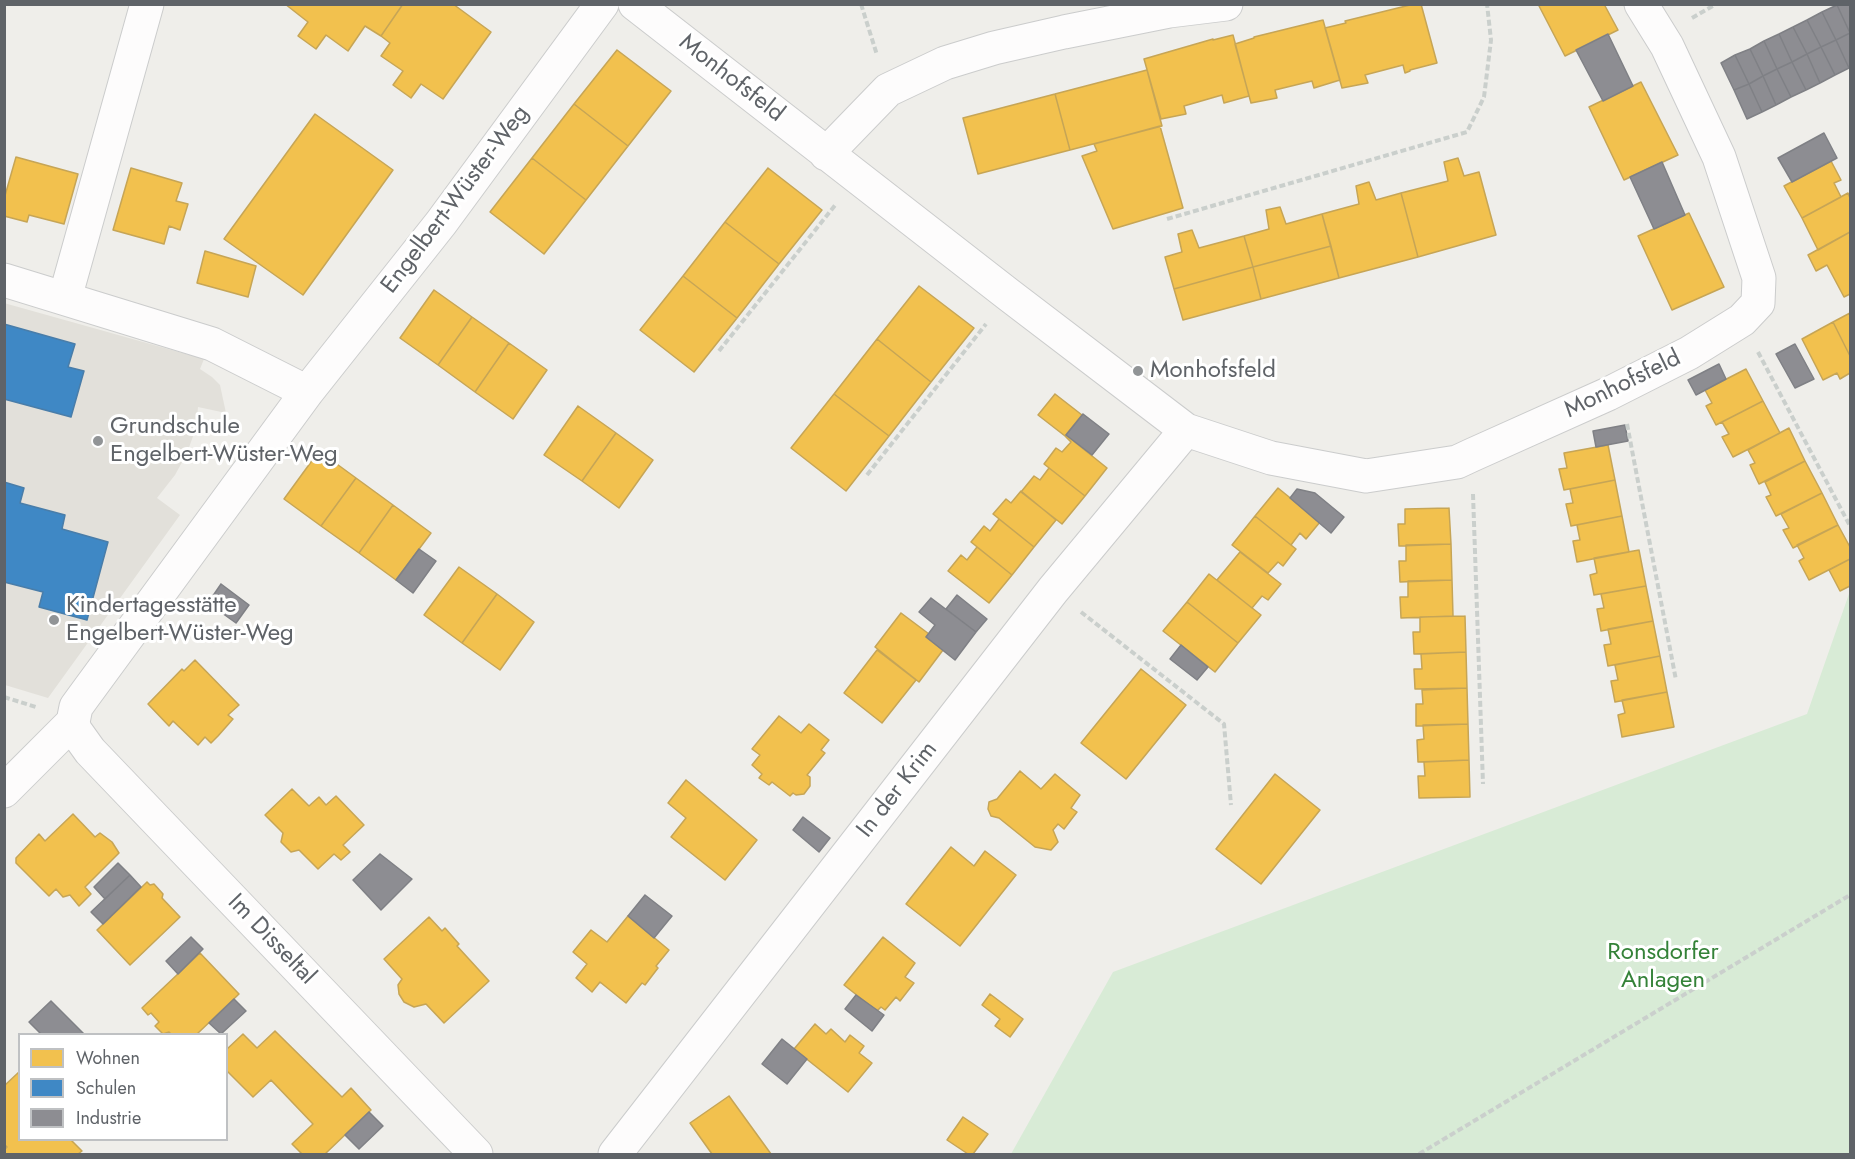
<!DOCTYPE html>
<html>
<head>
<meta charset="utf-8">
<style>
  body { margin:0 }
  #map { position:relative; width:1855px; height:1159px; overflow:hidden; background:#efeeea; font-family:Jost,sans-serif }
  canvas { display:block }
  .frame { position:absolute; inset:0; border:6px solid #5f6368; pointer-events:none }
  .legend { position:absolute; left:18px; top:1033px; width:210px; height:108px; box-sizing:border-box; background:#fff; border:2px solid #bfc1c3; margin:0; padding:8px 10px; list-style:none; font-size:18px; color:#5f6368 }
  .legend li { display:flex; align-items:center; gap:12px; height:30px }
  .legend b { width:30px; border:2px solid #bfc1c3 }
</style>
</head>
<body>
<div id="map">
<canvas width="1855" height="1159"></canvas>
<div class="frame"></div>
<ul class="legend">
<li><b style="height:16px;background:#f2c14e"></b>Wohnen</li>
<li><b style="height:16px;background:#3f88c5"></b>Schulen</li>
<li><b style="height:16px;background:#8d8d92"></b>Industrie</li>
</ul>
</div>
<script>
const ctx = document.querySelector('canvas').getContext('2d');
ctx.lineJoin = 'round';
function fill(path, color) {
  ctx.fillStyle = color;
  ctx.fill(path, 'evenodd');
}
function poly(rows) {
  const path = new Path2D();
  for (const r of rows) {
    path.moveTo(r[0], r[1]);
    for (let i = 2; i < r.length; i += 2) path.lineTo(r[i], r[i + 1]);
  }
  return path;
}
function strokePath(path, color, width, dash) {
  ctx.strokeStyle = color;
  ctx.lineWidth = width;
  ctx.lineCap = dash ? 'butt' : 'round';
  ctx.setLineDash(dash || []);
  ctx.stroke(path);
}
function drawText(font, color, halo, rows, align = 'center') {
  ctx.font = font + ' Jost,sans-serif';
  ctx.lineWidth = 6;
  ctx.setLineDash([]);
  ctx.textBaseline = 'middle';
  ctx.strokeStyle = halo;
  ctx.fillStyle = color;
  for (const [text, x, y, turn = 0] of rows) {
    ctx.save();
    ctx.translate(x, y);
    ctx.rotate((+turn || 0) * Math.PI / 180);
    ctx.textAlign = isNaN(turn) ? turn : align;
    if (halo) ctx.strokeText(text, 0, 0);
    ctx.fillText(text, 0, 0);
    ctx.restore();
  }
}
const education = poly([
  [4,303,204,359,200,369,212,377,220,385,226,413,198,407,196,428,187,453,175,475,157,498,180,515,48,698,5,685]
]);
const green = poly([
  [1850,591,1850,1154,1011,1154,1113,972,1807,714]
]);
const homes = poly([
  [285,4,403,4,381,36,365,26,348,51,326,35,316,49,298,36,308,22,285,4],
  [403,4,453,4,491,32,443,99,421,84,411,98,393,85,403,71,381,56,390,43,381,36,403,4],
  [1414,4,1421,4,1437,63,1410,70,1410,71,1405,73,1403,65,1365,75,1368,83,1342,88,1325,28,1346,23,1345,21,1414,4],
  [1538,4,1604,4,1618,30,1565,56,1538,4],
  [1323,20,1340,80,1314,88,1312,81,1275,90,1277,98,1251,103,1235,44,1254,38,1254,37,1323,20],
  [1233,35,1249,96,1224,103,1222,95,1184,106,1186,114,1161,119,1144,59,1213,39,1213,40,1233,35],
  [617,50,671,91,628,146,574,104,617,50],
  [1147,70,1162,126,1070,150,1055,94,1147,70],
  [1641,82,1678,155,1624,180,1589,107,1641,82],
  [1055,94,1070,150,978,174,963,118,1055,94],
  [574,104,628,146,586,200,532,158,574,104],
  [315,114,393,170,303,295,224,239,315,114],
  [1160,126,1183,208,1113,229,1082,156,1097,151,1094,144,1160,126],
  [16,157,78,174,64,224,29,215,27,222,4,216,4,199,16,157],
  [532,158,586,200,544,254,490,212,532,158],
  [1458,158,1464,176,1479,172,1496,235,1418,257,1401,193,1448,181,1444,162,1458,158],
  [1831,161,1841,180,1834,183,1841,197,1802,218,1784,186,1831,161],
  [131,168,182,183,176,201,188,204,180,230,169,226,164,244,113,230,131,168],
  [768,168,822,210,779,264,725,222,768,168],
  [1369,182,1376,200,1401,193,1418,257,1339,278,1322,214,1359,204,1356,186,1369,182],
  [1848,193,1850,198,1850,232,1818,250,1802,218,1848,193],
  [1280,207,1286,224,1322,214,1331,246,1253,267,1244,236,1269,229,1266,210,1280,207],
  [1689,213,1724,287,1672,310,1638,236,1689,213],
  [725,222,779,264,737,318,683,276,725,222],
  [1192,230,1199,248,1244,236,1253,267,1174,289,1165,257,1182,252,1178,234,1192,230],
  [1850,232,1850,294,1844,297,1827,265,1816,271,1808,255,1850,232],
  [1331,246,1339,278,1261,299,1253,267,1331,246],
  [205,251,256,266,248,297,197,283,205,251],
  [1253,267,1261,299,1183,320,1174,289,1253,267],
  [683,276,737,318,694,372,640,330,683,276],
  [919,286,974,328,931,382,877,339,919,286],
  [434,290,472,317,438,365,400,338,434,290],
  [1850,313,1850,356,1833,322,1850,313],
  [472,317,509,343,475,392,438,365,472,317],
  [1833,322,1850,356,1850,373,1840,379,1837,373,1823,380,1802,339,1833,322],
  [877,339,931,382,889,436,834,394,877,339],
  [509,343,547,370,513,419,475,392,509,343],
  [1746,369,1763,401,1716,425,1706,406,1712,403,1705,390,1746,369],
  [834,394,889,436,846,491,791,448,834,394],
  [1055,394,1082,415,1065,436,1038,415,1055,394],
  [1763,401,1780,433,1733,457,1722,437,1729,434,1722,422,1763,401],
  [578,406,616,433,582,481,544,455,578,406],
  [1789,428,1805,461,1759,484,1750,465,1755,463,1748,450,1789,428],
  [616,433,653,460,619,508,582,481,616,433],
  [1066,435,1107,468,1085,496,1044,464,1056,448,1062,452,1071,442,1065,436,1066,435],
  [1608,445,1615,480,1564,490,1559,469,1567,468,1564,453,1608,445],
  [319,451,356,478,321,526,284,499,319,451],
  [1805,461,1822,493,1776,516,1766,497,1771,495,1765,482,1805,461],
  [1049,468,1085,496,1062,524,1021,492,1034,476,1040,480,1049,468],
  [356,478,393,505,359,553,321,526,356,478],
  [1615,480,1622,516,1571,526,1566,504,1573,503,1570,489,1615,480],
  [1278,488,1320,522,1306,539,1300,533,1291,545,1255,516,1278,488],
  [1021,491,1056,520,1034,547,993,514,1006,499,1011,503,1021,491],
  [1822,493,1838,525,1793,548,1783,530,1789,528,1781,514,1822,493],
  [393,505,431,533,396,580,359,553,393,505],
  [1449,508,1451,544,1399,546,1398,524,1405,524,1405,509,1449,508],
  [1255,516,1296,549,1283,566,1278,562,1268,573,1232,545,1255,516],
  [1622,516,1629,552,1577,562,1573,541,1580,540,1577,525,1622,516],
  [999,519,1034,547,1012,575,971,542,984,526,990,531,999,519],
  [1838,525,1850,547,1850,559,1809,580,1799,561,1804,558,1797,545,1838,525],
  [1451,544,1452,580,1400,582,1399,561,1406,561,1406,545,1451,544],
  [977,547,1012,575,989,603,948,571,961,555,967,560,977,547],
  [1639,550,1646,586,1594,595,1590,575,1597,573,1594,558,1639,550],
  [1240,552,1281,584,1268,600,1262,596,1252,608,1217,580,1240,552],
  [1850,559,1850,586,1840,591,1829,570,1850,559],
  [459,567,497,594,462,643,424,615,459,567],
  [1209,574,1261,615,1238,643,1187,602,1209,574],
  [1452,580,1453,616,1401,618,1400,597,1408,597,1408,581,1452,580],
  [1646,586,1653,621,1601,631,1597,609,1604,608,1601,594,1646,586],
  [497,594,534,622,500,670,462,643,497,594],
  [1187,602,1238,643,1215,672,1163,631,1187,602],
  [901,613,929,634,926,637,943,650,919,682,875,647,901,613],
  [1465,616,1466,652,1414,654,1413,632,1420,632,1420,617,1465,616],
  [1653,621,1660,656,1608,666,1604,645,1611,644,1608,629,1653,621],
  [877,650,916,680,882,723,844,693,877,650],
  [1466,652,1467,688,1415,689,1414,669,1422,669,1421,654,1466,652],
  [1660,656,1667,692,1615,702,1611,681,1618,680,1615,665,1660,656],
  [195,660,239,705,228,715,233,719,218,736,211,743,205,737,198,745,173,721,169,726,148,704,182,669,184,671,195,660],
  [1141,669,1186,705,1126,779,1081,743,1141,669],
  [1467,688,1468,724,1416,726,1416,704,1423,704,1422,690,1467,688],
  [1667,692,1674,727,1622,737,1618,715,1625,713,1622,700,1667,692],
  [779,716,801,733,809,724,829,740,821,750,825,753,807,775,810,777,810,786,804,794,796,795,793,793,790,796,772,782,769,785,759,778,762,774,752,765,760,755,752,749,779,716],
  [1468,724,1469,760,1418,762,1417,740,1424,739,1423,725,1468,724],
  [1469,760,1470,797,1419,798,1418,776,1425,776,1424,762,1469,760],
  [1020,771,1041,789,1055,774,1080,795,1071,808,1077,812,1064,829,1058,824,1053,830,1058,842,1051,850,1035,847,999,818,991,816,988,809,989,802,997,799,1020,771],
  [1275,774,1320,810,1261,884,1216,849,1275,774],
  [686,780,757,840,725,880,671,837,686,818,668,803,686,780],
  [292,789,309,806,319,797,326,805,336,796,364,825,343,845,350,852,341,860,334,854,318,869,299,850,291,852,281,842,283,833,265,815,292,789],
  [73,814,95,837,100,833,112,842,119,853,85,887,91,894,79,906,70,895,63,897,56,889,49,896,16,863,16,858,39,834,45,841,73,814],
  [951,847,974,866,985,851,1016,875,960,946,906,904,951,847],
  [147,882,150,885,154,884,163,894,162,898,180,917,130,965,97,930,147,882],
  [628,916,669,950,656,966,658,968,645,985,642,983,626,1003,600,982,592,992,576,978,587,964,573,952,591,930,607,942,628,916],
  [429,917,442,931,445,928,459,944,457,946,489,981,444,1023,426,1004,414,1007,404,1002,399,994,398,985,402,979,384,959,429,917],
  [883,937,915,963,905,977,914,983,900,1001,896,997,885,1010,881,1007,877,1011,844,985,883,937],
  [200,953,239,994,197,1034,171,1034,169,1032,163,1034,155,1026,159,1022,151,1013,148,1015,142,1008,200,953],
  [990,994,1023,1019,1010,1037,995,1026,1000,1019,982,1005,990,994],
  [815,1024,826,1034,831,1029,845,1042,850,1035,864,1046,859,1053,872,1063,848,1092,794,1049,815,1024],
  [275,1031,342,1097,351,1088,371,1110,325,1154,302,1154,292,1144,313,1124,271,1080,253,1097,226,1070,226,1050,243,1034,257,1048,275,1031],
  [20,1071,20,1140,71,1140,82,1151,78,1154,4,1154,4,1150,7,1147,4,1144,4,1086,20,1071],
  [729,1096,771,1154,712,1154,690,1123,729,1096],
  [963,1117,988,1134,973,1154,968,1154,947,1140,963,1117]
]);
const schools = poly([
  [4,324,75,344,68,367,84,371,71,417,4,399,4,324],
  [4,482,24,488,20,503,65,515,62,529,108,542,87,620,39,607,43,592,4,582,4,482]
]);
const industry = poly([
  [1850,4,1850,33,1837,5,1850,4],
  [1837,5,1850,33,1836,40,1822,12,1837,5],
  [1822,12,1836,40,1821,47,1807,20,1822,12],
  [1807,20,1821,47,1807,54,1793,27,1807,20],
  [1793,27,1807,54,1792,62,1779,34,1793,27],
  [1850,33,1850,67,1849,68,1836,40,1850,33],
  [1608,34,1633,86,1603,101,1576,50,1608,34],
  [1779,34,1792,62,1777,69,1764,41,1779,34],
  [1836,40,1849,68,1835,75,1821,47,1836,40],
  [1764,41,1777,69,1763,76,1750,49,1764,41],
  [1821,47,1835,75,1820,83,1807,54,1821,47],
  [1750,49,1763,76,1749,84,1735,55,1750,49],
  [1807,54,1820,83,1806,90,1792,62,1807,54],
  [1735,55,1749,84,1734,90,1721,63,1735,55],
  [1792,62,1806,90,1791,97,1777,69,1792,62],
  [1777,69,1791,97,1776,105,1763,76,1777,69],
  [1763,76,1776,105,1762,112,1749,84,1763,76],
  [1749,84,1762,112,1747,119,1734,90,1749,84],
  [1824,133,1837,158,1792,182,1778,158,1824,133],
  [1662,162,1685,215,1654,229,1630,177,1662,162],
  [1795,344,1814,379,1795,388,1776,354,1795,344],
  [1719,364,1726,379,1696,395,1688,380,1719,364],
  [1083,414,1109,434,1092,455,1066,435,1083,414],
  [1625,425,1628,441,1596,447,1593,431,1625,425],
  [1297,489,1315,493,1344,517,1331,533,1290,498,1297,489],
  [419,549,436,561,413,593,396,580,419,549],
  [221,584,249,605,236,623,208,603,221,584],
  [957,595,987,619,976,632,946,609,957,595],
  [931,598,976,632,955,660,926,637,935,625,919,612,931,598],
  [1181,645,1208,667,1197,680,1170,659,1181,645],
  [803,817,830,838,819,852,793,830,803,817],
  [380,854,412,879,381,910,353,880,380,854],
  [118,863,130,875,105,899,94,887,118,863],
  [130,875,141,887,103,924,91,912,130,875],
  [645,895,672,916,654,938,628,916,645,895],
  [191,937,203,949,178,974,166,961,191,937],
  [856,995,884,1015,872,1031,845,1009,856,995],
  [234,999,246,1011,221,1034,209,1023,234,999],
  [51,1001,84,1034,41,1034,29,1022,51,1001],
  [782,1039,807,1059,787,1084,762,1064,782,1039],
  [369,1112,383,1126,359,1149,345,1135,369,1112]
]);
const path = poly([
  [861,4,877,55],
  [1692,18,1716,4],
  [1167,219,1467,132,1484,97,1491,40,1487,4],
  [719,351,836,204],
  [1758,352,1850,526],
  [1627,424,1676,680],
  [867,475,986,324],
  [1473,494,1483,784],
  [1081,612,1224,724,1231,805],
  [4,697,36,707],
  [1419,1154,1850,895]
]);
const minor = poly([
  [635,4,1009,295,1186,430,1271,458,1366,476,1457,462,1472,455,1608,394,1689,353,1742,320,1758,303,1759,278,1719,157,1667,46,1641,4],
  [826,154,888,90,945,63,994,48,1064,32,1169,11,1226,4],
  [4,280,212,344,307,392],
  [65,298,147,4],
  [73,722,75,730,90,751,476,1154],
  [4,791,73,722,76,707,84,696,307,392,441,223,602,4],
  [615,1154,1053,590,1186,430]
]);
const markers = [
  [1138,371,6,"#919496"],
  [98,441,6,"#919496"],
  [54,620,6,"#919496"]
];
const streetNames = [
  ["Monhofsfeld",731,79,38],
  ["Engelbert-Wüster-Weg",456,200,-53],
  ["Monhofsfeld",1623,385,-26],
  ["In der Krim",898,790,-52],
  ["Im Disseltal",271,940,46]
];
const poiNames = [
  ["Monhofsfeld",1150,371],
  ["Grundschule",110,427],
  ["Engelbert-Wüster-Weg",110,455],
  ["Kindertagesstätte",66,606],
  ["Engelbert-Wüster-Weg",66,634]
];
const parkNames = [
  ["Ronsdorfer",1663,953],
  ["Anlagen",1663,981]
];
fill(education, '#e2e0da');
fill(green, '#d8ebd6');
fill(homes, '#f2c14e');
strokePath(homes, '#c6a556', 1.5);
fill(schools, '#3f88c5');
strokePath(schools, '#497da9', 1.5);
fill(industry, '#8d8d92');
strokePath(industry, '#7f8085', 1.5);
strokePath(minor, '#cbcccc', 35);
strokePath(path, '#cacfcc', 4, [6, 3]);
strokePath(minor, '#fdfcfc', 33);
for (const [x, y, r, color] of markers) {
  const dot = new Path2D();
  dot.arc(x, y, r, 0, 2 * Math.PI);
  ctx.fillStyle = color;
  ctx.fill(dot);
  strokePath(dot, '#fff', 2);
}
drawText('24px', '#5f6368', '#fff', streetNames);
drawText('24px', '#5f6368', '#fff', poiNames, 'left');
drawText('24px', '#348238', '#fff', parkNames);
</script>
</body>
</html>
